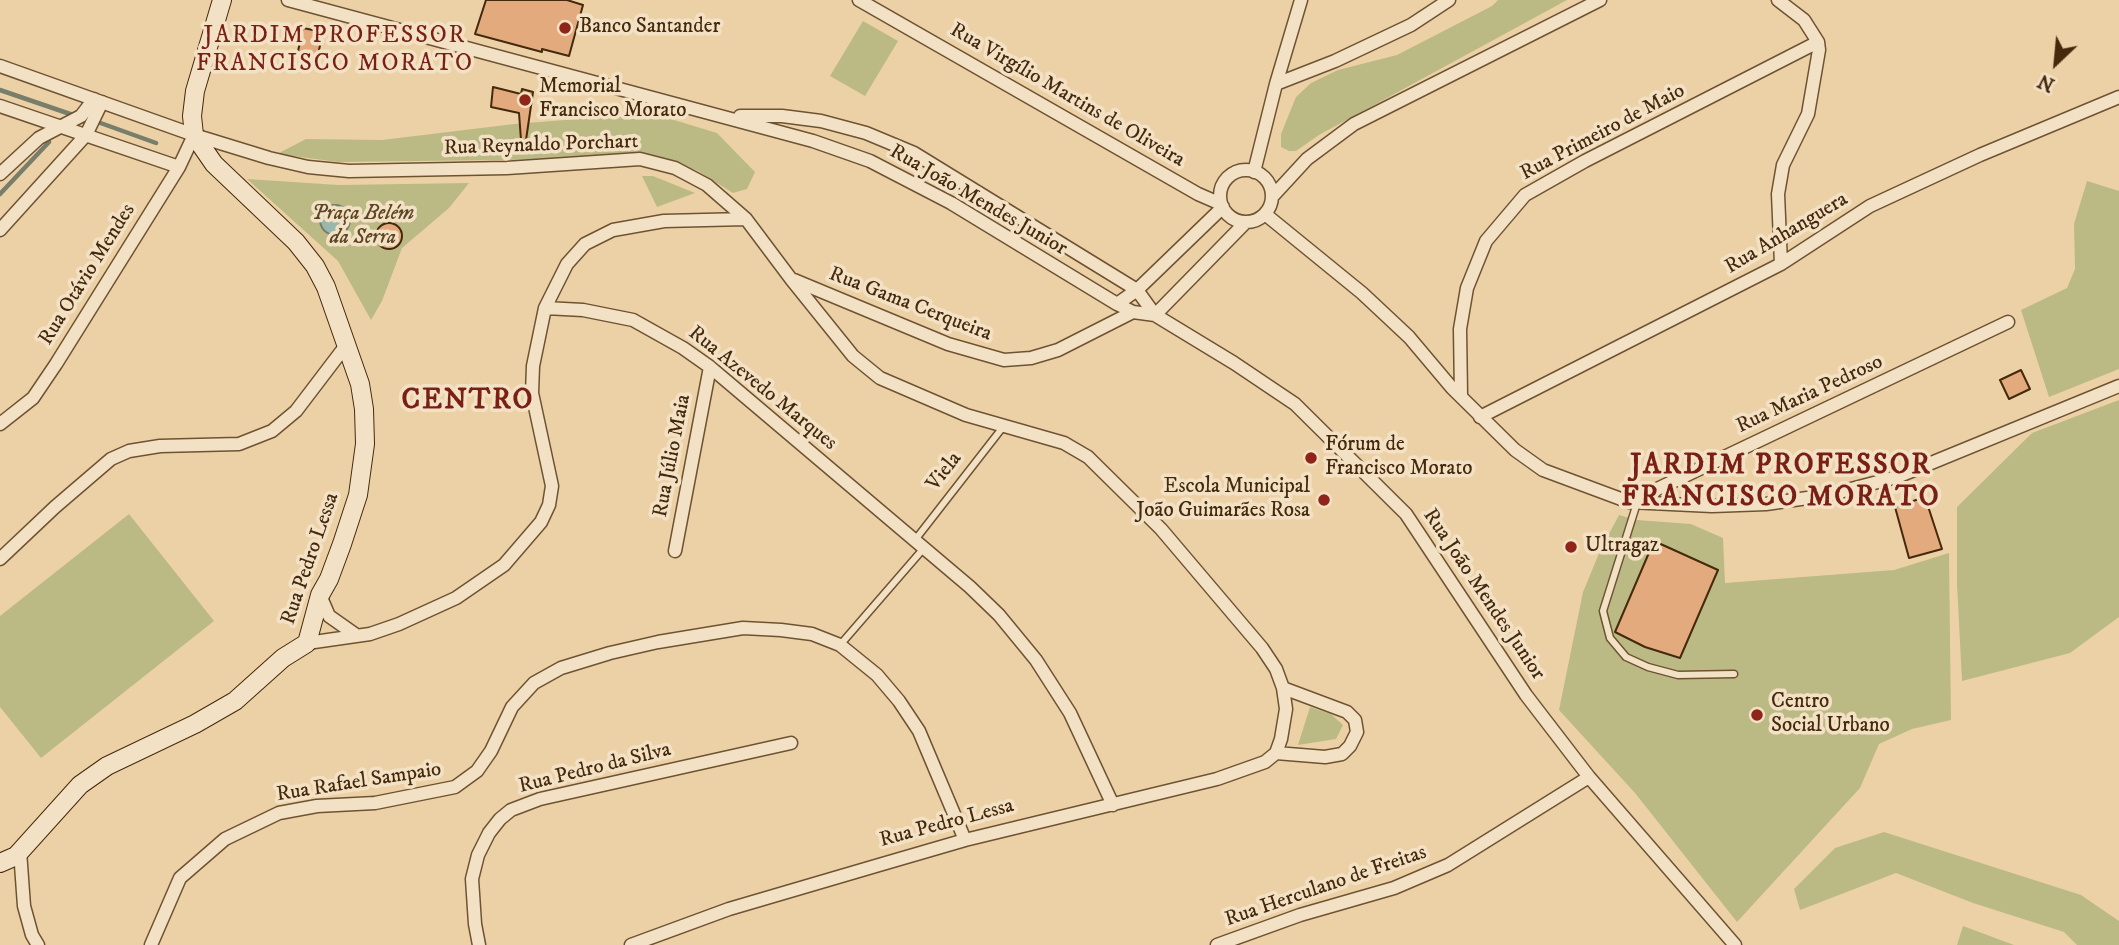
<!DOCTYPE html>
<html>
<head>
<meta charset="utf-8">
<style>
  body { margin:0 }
  #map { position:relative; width:2119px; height:945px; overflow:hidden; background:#edd1a6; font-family:"IM FELL DW Pica",serif }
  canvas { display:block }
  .north { position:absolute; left:2021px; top:28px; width:70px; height:70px; -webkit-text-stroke:5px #f3e1c5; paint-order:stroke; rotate:206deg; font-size:19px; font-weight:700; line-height:28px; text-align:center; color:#44290c }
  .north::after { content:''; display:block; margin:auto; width:24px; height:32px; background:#44290c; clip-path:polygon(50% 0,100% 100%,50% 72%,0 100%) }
</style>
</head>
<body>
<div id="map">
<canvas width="2119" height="945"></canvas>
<div class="north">N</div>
</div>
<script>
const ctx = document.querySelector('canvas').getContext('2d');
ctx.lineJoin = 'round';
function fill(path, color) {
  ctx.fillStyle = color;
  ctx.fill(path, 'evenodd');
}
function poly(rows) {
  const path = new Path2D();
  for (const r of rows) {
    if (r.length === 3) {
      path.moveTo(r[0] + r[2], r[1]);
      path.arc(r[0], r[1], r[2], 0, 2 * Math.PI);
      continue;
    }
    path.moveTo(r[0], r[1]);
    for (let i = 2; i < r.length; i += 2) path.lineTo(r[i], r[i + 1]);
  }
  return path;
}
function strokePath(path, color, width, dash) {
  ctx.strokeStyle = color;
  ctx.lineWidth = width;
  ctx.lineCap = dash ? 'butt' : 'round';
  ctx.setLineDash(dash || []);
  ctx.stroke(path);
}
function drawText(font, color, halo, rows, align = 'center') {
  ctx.font = font + ' "IM FELL DW Pica",serif';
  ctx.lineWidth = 7;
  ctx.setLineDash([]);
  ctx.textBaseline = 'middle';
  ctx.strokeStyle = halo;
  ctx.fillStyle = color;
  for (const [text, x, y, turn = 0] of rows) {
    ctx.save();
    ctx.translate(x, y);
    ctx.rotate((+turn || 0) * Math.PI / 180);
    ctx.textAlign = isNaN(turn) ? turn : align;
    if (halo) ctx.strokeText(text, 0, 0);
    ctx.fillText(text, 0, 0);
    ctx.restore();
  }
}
const green = poly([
  [1498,0,1567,0,1319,135,1296,151,1289,151,1281,147,1281,134,1296,97,1311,83,1338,70,1397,55,1492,6],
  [863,21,898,41,865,96,830,76],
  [661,116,717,133,755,172,747,189,733,193,698,171,664,158,338,162,277,154,306,139,382,140,514,124,590,118],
  [642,176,653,176,695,193,657,207],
  [247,179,339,185,469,183,449,208,402,248,382,301,371,320,338,261],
  [2087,181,2119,191,2119,369,2049,397,2021,310,2067,288,2075,269,2074,224],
  [2119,400,2119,617,2070,653,1962,681,1957,584,1957,507,2032,433],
  [129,514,214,621,41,758,0,707,0,616],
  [1619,515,1637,520,1691,524,1723,538,1725,583,1894,570,1949,553,1951,720,1912,729,1879,744,1860,788,1737,922,1635,793,1559,710,1583,592,1600,551],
  [1310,707,1331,714,1343,725,1336,739,1298,745],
  [1884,832,2081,895,2119,921,2119,945,2077,945,2064,932,1973,903,1896,873,1800,910,1794,889,1835,848],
  [1963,926,2014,945,1957,945]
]);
const water = poly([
  [335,220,15]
]);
const stream = poly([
  [0,90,76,116],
  [95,121,156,143],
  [0,194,49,142]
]);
const building = poly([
  [486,0,567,0,583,5,569,56,542,49,542,52,475,34,486,0],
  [303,28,323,32,317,59,297,56,303,28],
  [493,87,521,94,522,89,533,92,526,140,521,140,519,113,491,107,493,87],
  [389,236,13],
  [2021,370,2030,389,2009,399,2000,380,2021,370],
  [1925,497,1942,549,1909,558,1895,507,1925,497],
  [1654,541,1718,570,1680,658,1645,647,1615,632,1654,541]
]);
const service = poly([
  [1637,503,1603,611,1610,638,1626,657,1648,667,1678,675,1734,674],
  [915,540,1003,427],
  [840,645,924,548]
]);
const minor = poly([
  [288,0,813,141,870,161,951,203,1117,304,1133,312,1155,315,1234,363,1295,404,1406,514,1526,695,1589,777,1735,945],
  [859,0,1198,194,1221,204],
  [1778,0,1804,20,1818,42,1819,50,1808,114,1783,165,1778,194,1781,264],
  [0,66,194,135,269,158,308,167,349,171,507,168,640,159,675,168,707,185,746,219,791,279,853,356,880,378,966,415,1064,443,1088,457,1161,529,1262,648,1276,669,1283,688,1286,709,1281,739,1276,753,1265,762,1217,779,965,840,879,865,729,909,631,945],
  [1276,84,1335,61,1411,25,1449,0],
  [0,106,179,167],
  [740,116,782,116,821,121,866,133,914,153,1137,290,1155,315],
  [1246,196,26],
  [1254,172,1276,84,1301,0],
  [0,174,39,138,81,116,94,99],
  [1272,197,1307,159,1354,124,1600,0],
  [1265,214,1362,293,1409,337,1452,388,1515,450,1543,470,1629,502,1712,506,1766,504,1828,495,1897,477,2119,386],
  [0,230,86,135,102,102],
  [794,280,948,344,1004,360,1031,358,1058,350,1133,312],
  [1117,304,1137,290,1223,207],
  [545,308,583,310,633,320,683,348,710,367,970,587,999,615,1036,660,1070,713,1113,805],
  [1155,315,1246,222],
  [1461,395,1460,329,1467,288,1486,241,1525,195,1585,161,1818,42],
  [1480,417,1781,264,1870,206,1980,155,2119,97],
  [0,424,33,398,56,364,179,167,194,135],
  [1632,501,2008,322],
  [675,551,710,367],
  [0,559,55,507,111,459,129,451,160,446,239,444,272,431,296,411,347,344],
  [320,595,329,616,356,635],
  [307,643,370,634,399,624,456,598,504,565,541,522,549,505,552,486,532,393,533,366,545,308,567,264,585,244,613,230,664,221,746,219],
  [1276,753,1325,757,1342,754,1350,746,1357,732,1355,720,1347,712,1283,688],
  [20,851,24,906,32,935,38,945],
  [151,945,180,878,225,839,279,813,317,806,375,803,455,787,477,771,491,751,512,707,534,683,561,668,610,653,658,642,743,628,781,630,812,634,840,645,877,675,899,701,919,731,965,840],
  [479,945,475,924,472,879,478,855,489,833,500,819,511,810,540,799,791,743],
  [1217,945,1300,915,1394,888,1448,865,1589,777]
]);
const secondary = poly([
  [0,863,16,856,80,785,107,766,195,724,235,701,283,658,307,643,320,595,329,579,342,544,358,495,365,444,364,409,360,384,326,287,315,266,296,242,214,164,194,135,192,116,195,91,222,0]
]);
const markers = [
  [565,28,7,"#8f2418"],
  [525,100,7,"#8f2418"],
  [1311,458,7,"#8f2418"],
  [1324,500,7,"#8f2418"],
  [1571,547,7,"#8f2418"],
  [1757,715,7,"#8f2418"]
];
const poiNames = [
  ["Banco Santander",579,28],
  ["Memorial",539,88],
  ["Francisco Morato",539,112],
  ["Fórum de",1325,446],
  ["Francisco Morato",1325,470],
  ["Escola Municipal",1310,488,"right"],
  ["João Guimarães Rosa",1310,512,"right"],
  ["Ultragaz",1585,547],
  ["Centro",1771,703],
  ["Social Urbano",1771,727]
];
const streetNames = [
  ["Rua Virgílio Martins de Oliveira",1067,96,30],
  ["Rua Primeiro de Maio",1603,133,-28],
  ["Rua Reynaldo Porchart",541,146,-2],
  ["Rua João Mendes Junior",978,201,30],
  ["Rua Anhanguera",1787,234,-31],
  ["Rua Otávio Mendes",88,275,-58],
  ["Rua Gama Cerqueira",910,305,21],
  ["Rua Azevedo Marques",762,389,39],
  ["Rua Maria Pedroso",1810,395,-25],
  ["Rua Júlio Maia",673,456,-79],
  ["Viela",945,472,-52],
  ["Rua Pedro Lessa",311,559,-71],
  ["Rua João Mendes Junior",1483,595,56],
  ["Rua Pedro da Silva",595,769,-14],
  ["Rua Rafael Sampaio",359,783,-9],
  ["Rua Pedro Lessa",947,824,-15],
  ["Rua Herculano de Freitas",1326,887,-19]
];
const parkNames = [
  ["Praça Belém",363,215],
  ["da Serra",363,239]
];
const quarterNames = [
  ["JARDIM PROFESSOR",335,37],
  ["FRANCISCO MORATO",335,65]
];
const districtNames = [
  ["CENTRO",468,402],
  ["JARDIM PROFESSOR",1781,467],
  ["FRANCISCO MORATO",1781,499]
];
fill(green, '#bcba84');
fill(water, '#99b7aa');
strokePath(water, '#777e6b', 2);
strokePath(stream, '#777e6b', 4.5);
fill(building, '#e2aa7d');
strokePath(building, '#44290c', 2);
strokePath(service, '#6e5332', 9);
strokePath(minor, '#6e5332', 15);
strokePath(secondary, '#44290c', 20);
strokePath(service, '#f3e1c5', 6);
strokePath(minor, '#f3e1c5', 12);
strokePath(secondary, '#f3e1c5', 18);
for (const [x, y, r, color] of markers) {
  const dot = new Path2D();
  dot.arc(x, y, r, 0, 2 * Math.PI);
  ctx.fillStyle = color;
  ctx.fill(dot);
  strokePath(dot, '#f3e1c5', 2.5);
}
drawText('21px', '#44290c', '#f3e1c5', poiNames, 'left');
drawText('21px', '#44290c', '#f3e1c5', streetNames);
drawText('italic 21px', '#5c4624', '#f3e1c5', parkNames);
ctx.letterSpacing = '2px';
drawText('24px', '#7a1f14', '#f3e1c5', quarterNames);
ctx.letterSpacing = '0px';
ctx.letterSpacing = '2px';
drawText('bold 28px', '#7a1f14', '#f3e1c5', districtNames);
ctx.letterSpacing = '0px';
</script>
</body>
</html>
